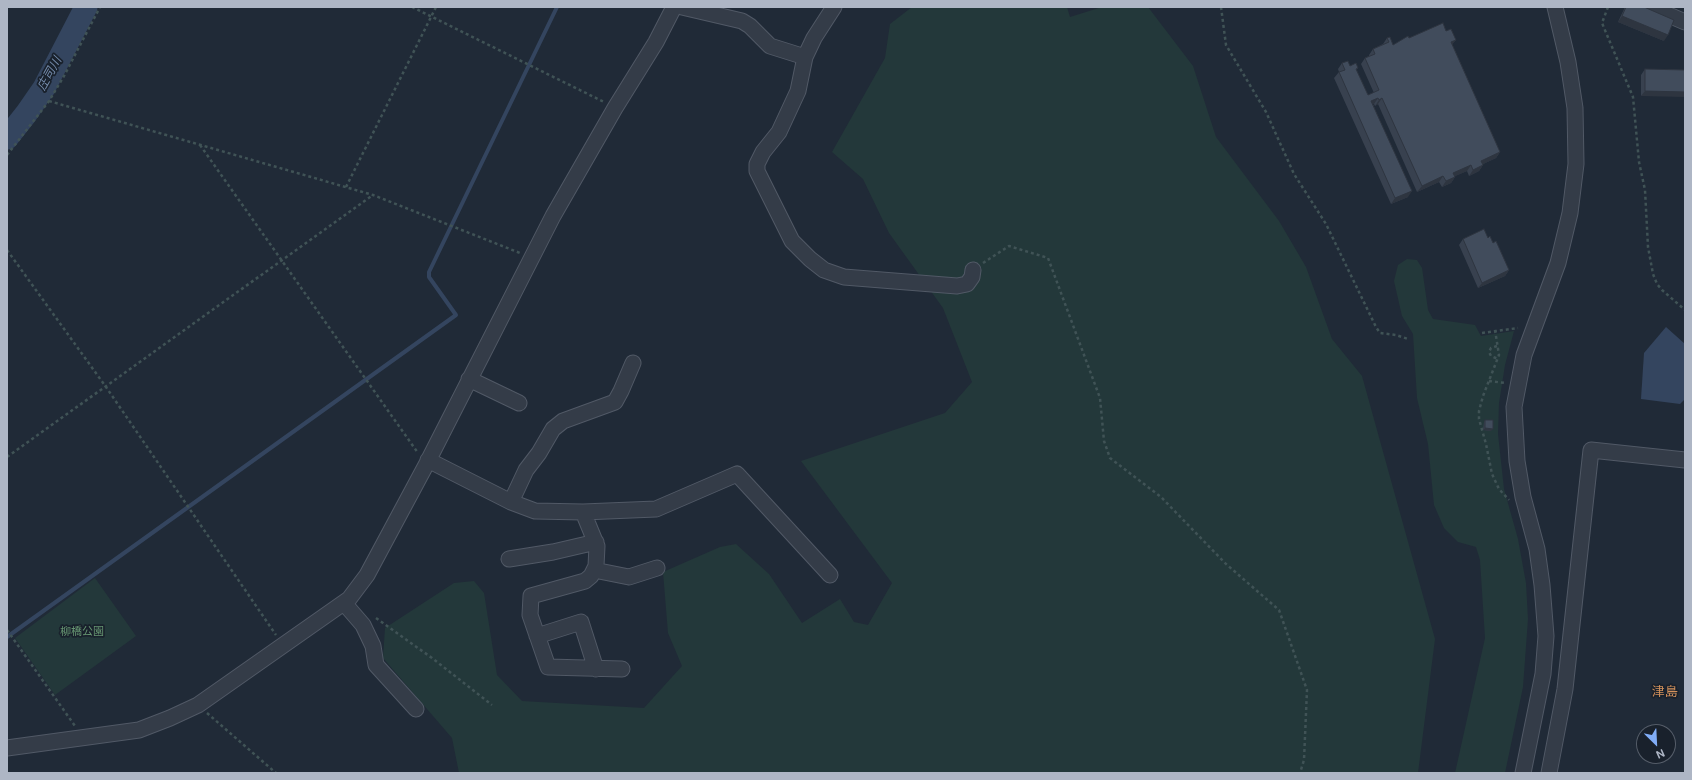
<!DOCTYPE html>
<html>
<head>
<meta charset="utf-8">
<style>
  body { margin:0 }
  #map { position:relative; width:1692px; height:780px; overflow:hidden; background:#202a37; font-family:"DM Sans",sans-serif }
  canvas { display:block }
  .frame { position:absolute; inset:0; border:8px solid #aeb6c5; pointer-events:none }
  .north { position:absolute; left:1636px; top:724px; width:40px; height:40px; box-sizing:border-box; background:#19212c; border:1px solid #555d69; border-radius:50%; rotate:156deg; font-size:11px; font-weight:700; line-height:16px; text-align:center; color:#aeb6c5 }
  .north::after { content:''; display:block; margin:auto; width:14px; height:18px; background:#81adf7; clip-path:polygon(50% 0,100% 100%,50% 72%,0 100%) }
</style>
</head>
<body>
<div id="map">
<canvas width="1692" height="780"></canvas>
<div class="frame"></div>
<div class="north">N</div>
</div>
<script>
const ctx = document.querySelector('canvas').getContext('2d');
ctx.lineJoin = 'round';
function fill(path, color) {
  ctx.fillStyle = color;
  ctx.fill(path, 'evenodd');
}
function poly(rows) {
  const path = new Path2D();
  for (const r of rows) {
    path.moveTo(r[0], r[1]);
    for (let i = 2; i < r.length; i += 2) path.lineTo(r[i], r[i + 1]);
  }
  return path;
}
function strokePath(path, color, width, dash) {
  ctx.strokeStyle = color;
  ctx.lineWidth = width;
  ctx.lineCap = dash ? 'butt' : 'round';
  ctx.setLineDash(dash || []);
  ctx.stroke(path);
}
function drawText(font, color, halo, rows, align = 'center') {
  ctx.font = font + ' "DM Sans","Noto Sans JP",sans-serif';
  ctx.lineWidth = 3.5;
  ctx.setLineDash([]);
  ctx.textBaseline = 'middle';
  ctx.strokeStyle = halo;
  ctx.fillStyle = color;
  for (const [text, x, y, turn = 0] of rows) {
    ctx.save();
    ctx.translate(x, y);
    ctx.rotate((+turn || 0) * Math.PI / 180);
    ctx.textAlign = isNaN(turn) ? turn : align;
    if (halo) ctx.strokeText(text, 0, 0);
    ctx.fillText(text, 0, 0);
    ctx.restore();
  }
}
const green = poly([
  [912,7,1067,7,1070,17,1102,7,1148,7,1193,66,1216,137,1279,221,1306,267,1332,339,1362,376,1435,639,1418,773,459,773,452,738,383,658,385,628,454,583,474,581,484,593,497,675,522,701,644,708,682,666,668,633,663,572,720,547,736,544,769,574,802,623,840,599,854,622,868,625,892,583,801,461,945,413,972,382,943,308,889,233,863,179,832,152,885,58,890,24],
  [1407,259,1417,260,1422,268,1428,310,1433,319,1475,325,1481,336,1514,331,1505,365,1499,403,1498,434,1504,489,1518,539,1526,583,1528,619,1523,687,1505,773,1455,773,1485,638,1480,560,1476,547,1458,542,1444,528,1434,505,1428,444,1417,398,1413,334,1402,316,1394,281,1398,265],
  [95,578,136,636,55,695,15,638]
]);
const water = poly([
  [1666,327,1685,344,1685,399,1680,404,1641,399,1644,353]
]);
const stream = poly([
  [7,637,456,315,429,277,429,272,557,7]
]);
const river = poly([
  [7,138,26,114,44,88,86,7]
]);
const path = poly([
  [412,7,604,102],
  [1221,7,1226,45,1266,112,1294,174,1326,224,1376,327,1380,333,1396,335,1408,339],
  [1608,7,1602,23,1633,97,1639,162,1645,190,1648,247,1653,274,1657,284,1662,290,1685,310],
  [49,101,373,195,520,253],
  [200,145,418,453],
  [7,155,49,101,64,76,100,7],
  [346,187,436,7],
  [7,250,106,387,276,635],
  [983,263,1009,246,1048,258,1100,398,1104,441,1110,458,1161,497,1226,564,1279,610,1307,690,1304,760,1300,773],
  [1495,330,1499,355,1483,396,1479,411,1479,419,1486,444,1492,474,1499,489,1509,500],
  [1482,333,1518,328],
  [1497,346,1491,348,1489,352,1491,356,1498,359],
  [1489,381,1505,383],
  [7,457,373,195],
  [376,618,432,658,492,705],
  [7,630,75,726],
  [207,713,276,773]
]);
const minor = poly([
  [682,7,742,21,750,26,770,46,805,57],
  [834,7,814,38,805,57,798,91,779,132,763,152,757,164,757,171,792,241,810,259,824,270,844,277,957,286,967,284,972,277,973,270],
  [1650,7,1685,22],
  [469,379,519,403],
  [428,460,511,502,535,511,583,512,656,509,737,474,830,575],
  [511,502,526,470,539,453,553,429,563,421,615,402,621,391,633,363],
  [583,512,597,546,596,566,591,576,585,581,531,596,530,615,548,667,622,669],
  [509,559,553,552,596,542],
  [594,570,629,577,657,568],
  [344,603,363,625,373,646,376,665,416,709],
  [537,636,581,622,596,669],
  [7,748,139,730,170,718,198,705,349,599,367,575,426,465,553,216,615,108,656,42,674,7],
  [1523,773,1543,674,1546,636,1542,585,1537,549,1523,497,1517,461,1514,407,1524,355,1558,263,1570,213,1576,164,1575,108,1568,62,1555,7],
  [1549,773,1565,689,1591,450,1685,460]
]);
const wall = poly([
  [1625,7,1644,7,1664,41,1618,22],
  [1446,31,1456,40,1452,44,1500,152,1496,158,1483,164,1483,165,1479,171,1469,176,1467,171,1455,176,1455,177,1451,183,1442,187,1439,182,1417,192,1378,104,1375,106,1374,104,1373,104,1408,197,1391,204,1334,78,1339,72,1338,69,1342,63,1358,68,1356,70,1368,95,1374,93,1361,64,1365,58,1369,56,1369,55,1373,49,1383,44,1387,38,1393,45,1409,38],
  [1645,69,1685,70,1641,96,1641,75],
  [1488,238,1493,243,1509,270,1505,276,1478,288,1459,245,1463,239],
  [1485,420,1491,431,1483,430,1484,422]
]);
const shadedWall = poly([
  [1622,16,1668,35,1664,41,1618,22],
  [1456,40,1451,46,1451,42],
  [1645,91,1685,92,1685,97,1641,96],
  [1378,98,1374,104,1367,107,1371,101],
  [1382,98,1378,104,1375,106,1379,100],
  [1500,152,1496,158,1477,167,1481,161],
  [1471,165,1467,171,1449,179,1453,173],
  [1483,165,1479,171,1469,176,1473,170],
  [1443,176,1439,182,1417,192,1422,186],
  [1455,177,1451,183,1442,187,1446,181],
  [1412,191,1408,197,1391,204,1395,198],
  [1509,270,1505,276,1478,288,1482,283],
  [1485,428,1493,429,1491,431,1483,430]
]);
const building = poly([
  [1626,7,1644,7,1674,20,1668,35,1622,16,1626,7],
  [1443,23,1446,31,1451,29,1456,40,1451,42,1500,152,1481,161,1483,165,1473,170,1471,165,1453,173,1455,177,1446,181,1443,176,1422,186,1382,98,1379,100,1378,98,1371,101,1412,191,1395,198,1339,72,1345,70,1342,63,1348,61,1350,66,1356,63,1358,68,1356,69,1368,95,1379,90,1365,58,1375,54,1373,49,1389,42,1387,38,1390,37,1393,45,1408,36,1409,38,1443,23],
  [1645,69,1685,70,1685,92,1645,91,1645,69],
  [1484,229,1488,238,1490,236,1493,243,1496,241,1509,270,1482,283,1463,239,1484,229],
  [1485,420,1493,420,1493,429,1485,428,1485,420]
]);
const parkNames = [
  ["柳橋公園",82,632]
];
const waterNames = [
  ["庄司川",50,74,-61]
];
const quarterNames = [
  ["津島",1665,693]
];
fill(green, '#23383a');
fill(water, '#34455f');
strokePath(stream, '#34455f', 4);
strokePath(river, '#34455f', 23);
strokePath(minor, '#515966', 17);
strokePath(path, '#405356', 2.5, [3, 3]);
strokePath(minor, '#343c48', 15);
fill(wall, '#38414f');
fill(shadedWall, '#2e3540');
fill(building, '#414c5c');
strokePath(building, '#2e3540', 1);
drawText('11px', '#669571', '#19212c', parkNames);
drawText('italic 12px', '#768dad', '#19212c', waterNames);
drawText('13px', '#d2915c', '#19212c', quarterNames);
</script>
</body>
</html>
